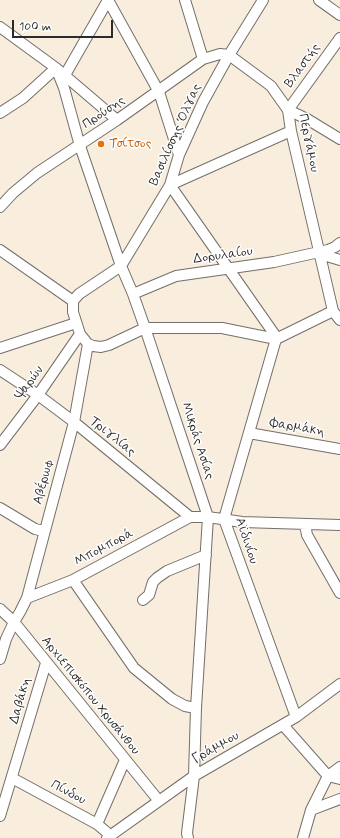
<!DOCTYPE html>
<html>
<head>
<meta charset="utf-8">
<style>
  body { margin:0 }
  #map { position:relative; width:340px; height:838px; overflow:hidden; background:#f9eddd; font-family:Mynerve,sans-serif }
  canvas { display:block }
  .scale { position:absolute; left:12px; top:20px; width:101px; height:18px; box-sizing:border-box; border:2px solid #2b2b2b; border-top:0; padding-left:5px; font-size:12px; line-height:14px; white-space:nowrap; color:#2b2b2b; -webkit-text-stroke:3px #fff; paint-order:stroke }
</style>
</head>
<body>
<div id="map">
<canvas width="340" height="838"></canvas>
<div class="scale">100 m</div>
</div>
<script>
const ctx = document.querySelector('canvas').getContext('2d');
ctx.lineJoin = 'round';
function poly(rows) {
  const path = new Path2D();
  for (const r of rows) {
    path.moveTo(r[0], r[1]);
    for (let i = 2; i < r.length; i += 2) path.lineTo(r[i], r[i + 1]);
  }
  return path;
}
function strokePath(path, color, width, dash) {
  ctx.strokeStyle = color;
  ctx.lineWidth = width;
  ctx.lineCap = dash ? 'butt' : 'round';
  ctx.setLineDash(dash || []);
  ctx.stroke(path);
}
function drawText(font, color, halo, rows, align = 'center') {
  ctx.font = font + ' Mynerve,sans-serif';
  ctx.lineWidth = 3;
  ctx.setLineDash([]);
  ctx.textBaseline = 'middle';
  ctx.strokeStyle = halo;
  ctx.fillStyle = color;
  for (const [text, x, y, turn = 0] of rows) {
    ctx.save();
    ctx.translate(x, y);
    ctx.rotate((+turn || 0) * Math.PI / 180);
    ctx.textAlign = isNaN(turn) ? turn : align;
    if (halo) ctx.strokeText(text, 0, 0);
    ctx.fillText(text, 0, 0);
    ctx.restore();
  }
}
const minor = poly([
  [108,0,159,92,179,155],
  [185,0,203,59],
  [263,0,229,55,271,86,288,110,291,131,333,311,340,320],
  [319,0,340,15],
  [0,27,56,68,117,120],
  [340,38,288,110,307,119,340,139],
  [65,75,108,0],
  [0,113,23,98,56,68,64,88,80,146,121,266,133,294,145,328,208,517,196,708,194,776,187,833,188,838],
  [170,185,277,338],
  [170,185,291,131],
  [0,207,13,193,37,173,117,120,203,59,220,54,229,55,203,102,179,155,170,185,121,266,79,294,73,301,73,312,80,334,88,344,93,346,101,347,109,345,145,328,222,328,276,339],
  [0,250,73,301],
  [320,254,340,260],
  [133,294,176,276,274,262,328,250,335,247,340,243],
  [0,348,76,323],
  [0,370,38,395,74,422,190,517,208,517,242,522,340,525],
  [249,433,340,449],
  [0,445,38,395,80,334],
  [0,508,35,529,44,531],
  [305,524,307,535,340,593],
  [73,580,134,668,172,699,185,706,196,708],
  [27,598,73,580,190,517],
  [143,600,149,595,153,582,157,578,167,571,206,555],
  [0,609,14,622,159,801],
  [0,659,6,639,14,622,20,612,27,598,74,422,88,344],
  [296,717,224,519,276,339,333,311],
  [283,725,328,776,311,810,303,838],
  [328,776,340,767],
  [328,776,340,779],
  [12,778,97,824,110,835],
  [311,810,340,799],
  [0,816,46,663],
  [97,824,125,760],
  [107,838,194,776,296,717,340,684]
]);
const markers = [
  [101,144,4,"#e8710a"]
];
const streetNames = [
  ["Βλαστής",303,66,-54],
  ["Προύσης",104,113,-34],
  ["Βασιλίσσης Όλγας",176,135,-66],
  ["Περγάμου",308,143,78],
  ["Δορυλαίου",223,256,-8],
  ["Ψαρών",30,383,-54],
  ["Φαρμάκη",297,428,10],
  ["Τριγλίας",112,437,39],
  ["Μικράς Ασίας",197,441,72],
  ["Αβέρωφ",44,482,-75],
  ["Αϊδινίου",246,541,72],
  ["Μπομπορά",104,548,-28],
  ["Αρχιεπισκόπου Χρυσάνθου",90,696,51],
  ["Δαβάκη",21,701,-74],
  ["Γράμμου",216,748,-30],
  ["Πίνδου",68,793,28]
];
const foodNames = [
  ["Τσίτσος",109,144]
];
strokePath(minor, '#736f69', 12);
strokePath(minor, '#fff', 10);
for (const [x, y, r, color] of markers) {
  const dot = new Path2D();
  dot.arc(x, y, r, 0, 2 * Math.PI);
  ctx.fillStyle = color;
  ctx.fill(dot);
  strokePath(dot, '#fff', 1.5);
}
drawText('13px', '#2b2b2b', '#fff', streetNames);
drawText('13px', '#c56008', '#fff', foodNames, 'left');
</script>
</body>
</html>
